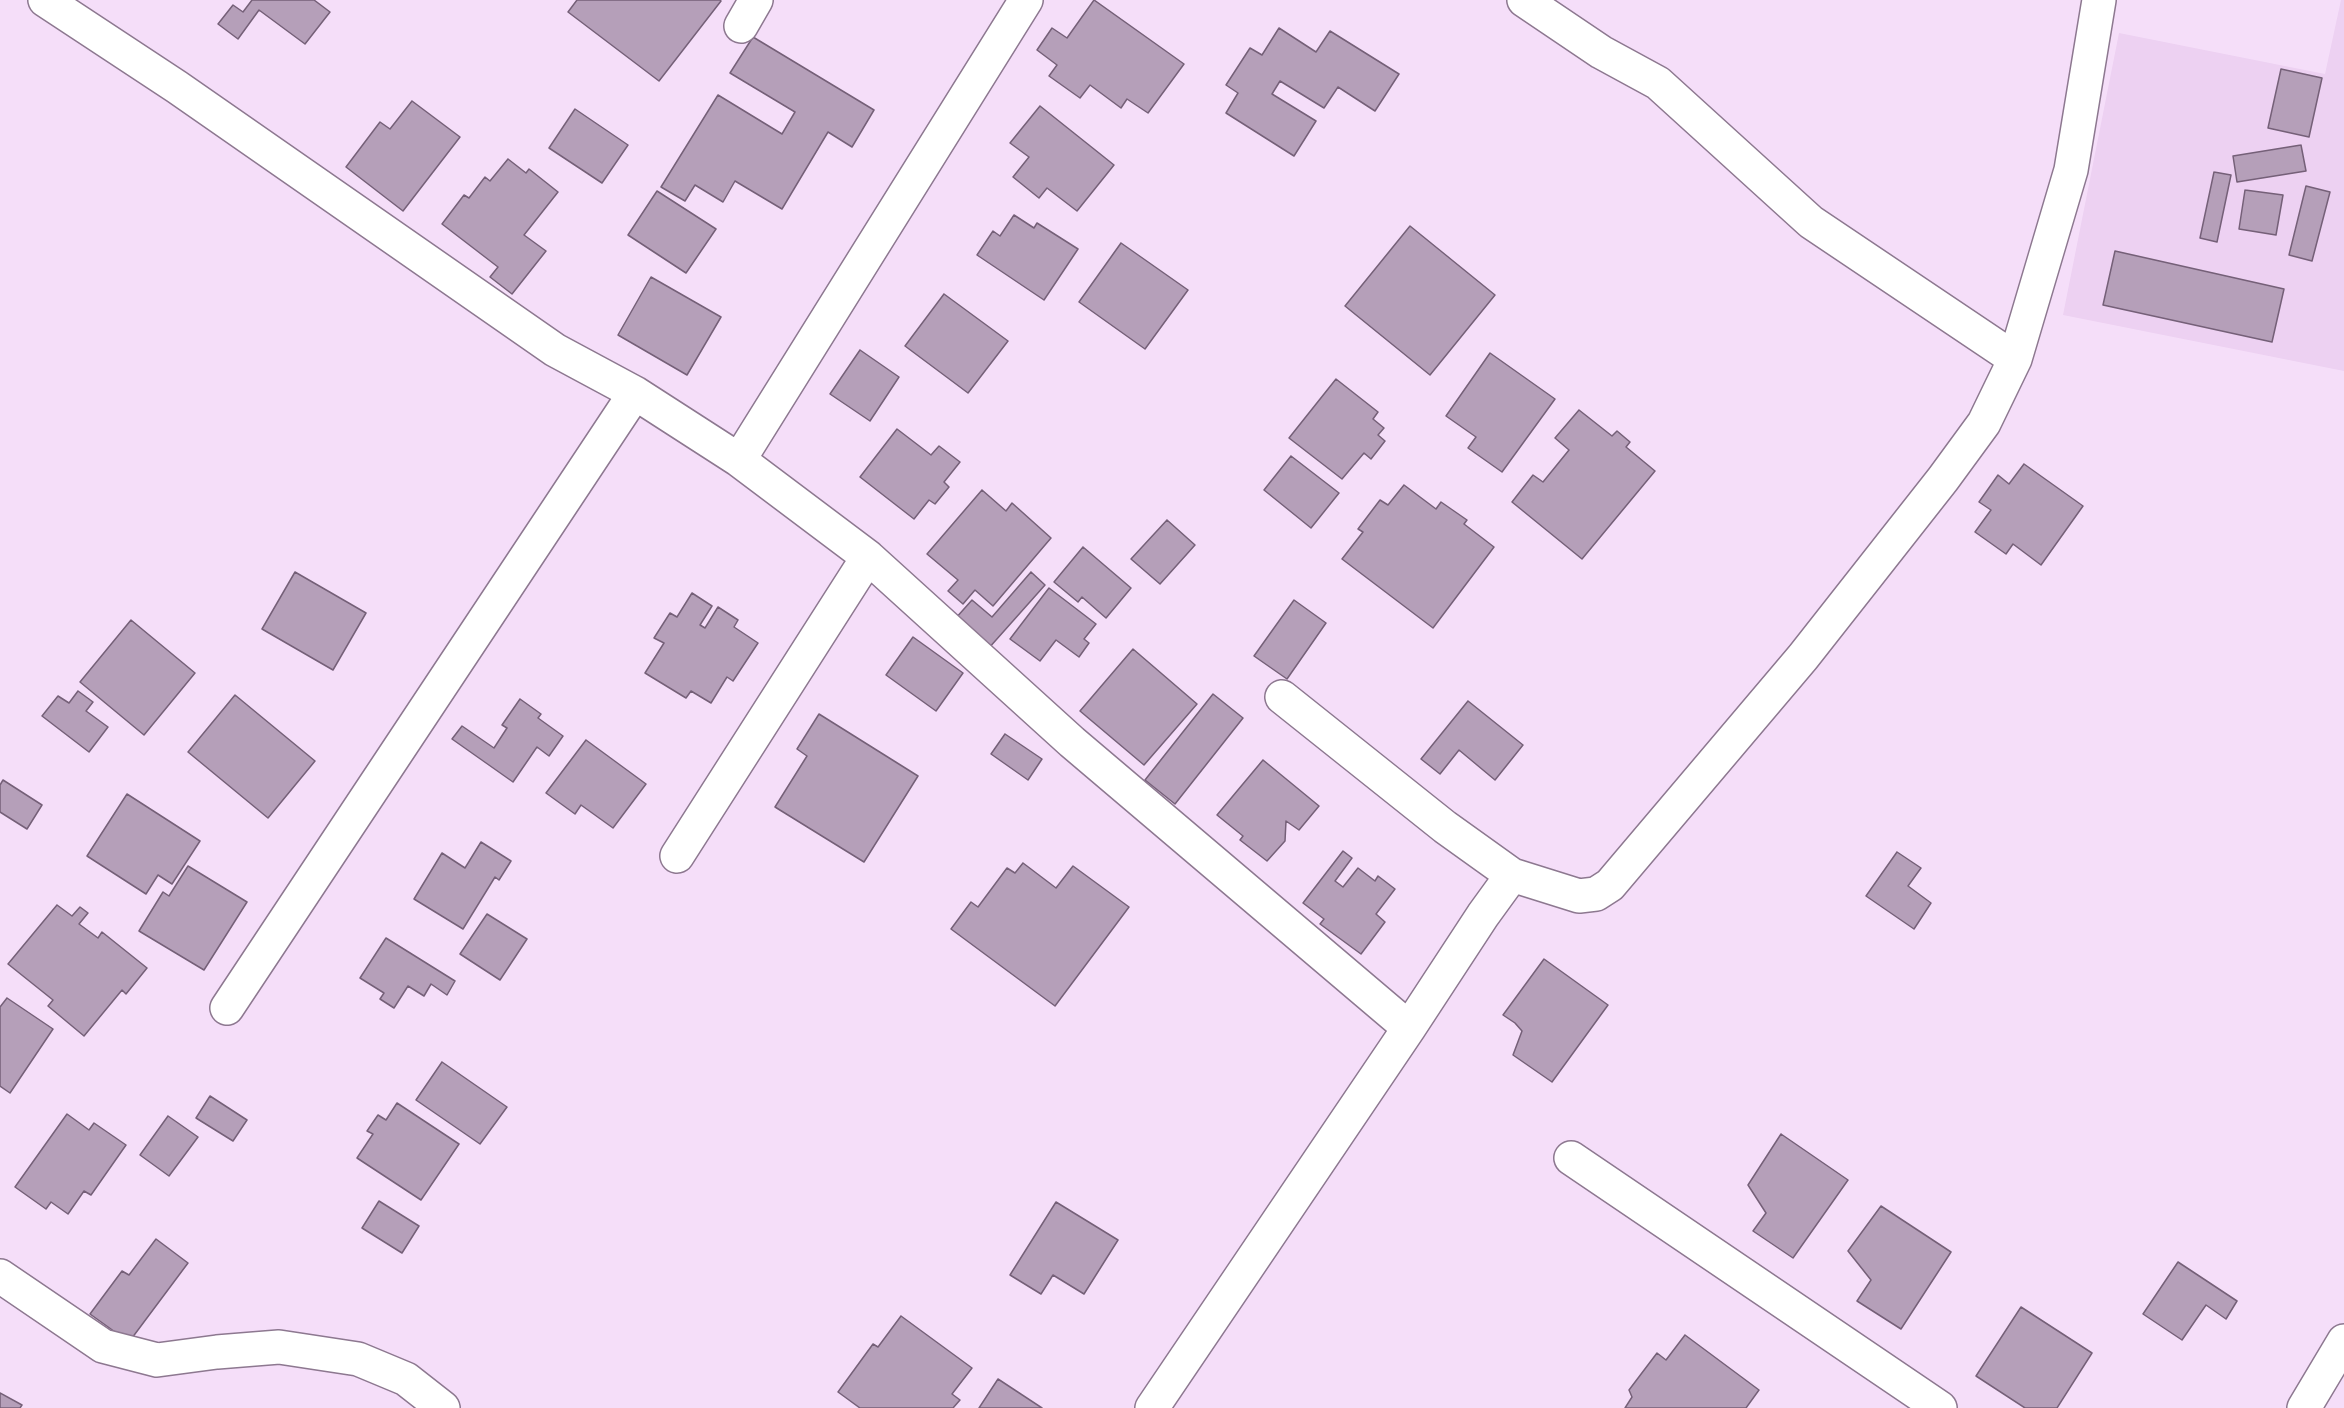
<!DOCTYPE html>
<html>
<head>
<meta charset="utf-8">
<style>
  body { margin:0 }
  canvas { display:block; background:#f5def9 }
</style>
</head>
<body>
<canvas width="2344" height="1408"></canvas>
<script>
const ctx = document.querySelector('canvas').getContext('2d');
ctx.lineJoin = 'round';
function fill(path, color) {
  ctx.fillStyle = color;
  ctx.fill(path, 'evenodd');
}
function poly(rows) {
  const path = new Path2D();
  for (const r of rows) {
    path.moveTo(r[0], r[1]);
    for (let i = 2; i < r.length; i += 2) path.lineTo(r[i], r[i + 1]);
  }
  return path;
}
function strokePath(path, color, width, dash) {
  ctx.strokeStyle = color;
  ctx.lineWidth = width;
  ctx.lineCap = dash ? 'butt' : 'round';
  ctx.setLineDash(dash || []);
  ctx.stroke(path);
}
const built = poly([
  [2341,0,2344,0,2344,371,2063,315,2119,33,2325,74]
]);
const building = poly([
  [252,0,314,0,330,12,305,44,259,10,238,39,218,24,233,5,243,12,252,0],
  [577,0,720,0,721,1,659,81,568,12,577,0],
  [1094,0,1184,64,1148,113,1127,99,1121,108,1090,85,1080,98,1049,76,1057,65,1037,50,1052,28,1067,38,1094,0],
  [1279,28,1316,52,1330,31,1399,74,1375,111,1338,87,1324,108,1280,81,1272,94,1316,121,1294,156,1226,113,1238,93,1226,85,1250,48,1262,55,1279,28],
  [753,37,874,110,852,147,828,132,782,209,735,181,723,202,695,185,685,201,661,187,718,95,782,134,795,112,730,73,753,37],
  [2281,69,2322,78,2309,137,2268,128,2281,69],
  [412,101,460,137,403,211,346,167,380,122,390,129,412,101],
  [1040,106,1114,165,1077,211,1047,188,1039,198,1013,177,1029,157,1010,143,1040,106],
  [575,109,628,145,602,183,549,148,575,109],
  [2301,145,2306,171,2237,182,2233,156,2301,145],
  [508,159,526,173,529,169,558,192,524,235,546,251,512,294,490,277,498,267,442,224,464,195,469,198,485,177,490,181,508,159],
  [2214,172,2231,175,2217,242,2200,238,2214,172],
  [2306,186,2330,192,2312,261,2289,255,2306,186],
  [2245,190,2283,195,2276,235,2239,229,2245,190],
  [657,191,716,229,686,273,628,235,657,191],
  [1014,215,1034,228,1037,223,1078,249,1044,300,977,255,993,231,1000,236,1014,215],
  [1410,226,1495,295,1430,375,1345,306,1410,226],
  [1121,243,1188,290,1145,349,1079,302,1121,243],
  [2115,251,2284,289,2272,342,2103,305,2115,251],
  [651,277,721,317,687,375,618,335,651,277],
  [944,294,1008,341,968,393,905,346,944,294],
  [860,350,899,377,870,421,830,394,860,350],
  [1490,353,1555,399,1502,472,1468,448,1476,437,1446,416,1490,353],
  [1336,379,1378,412,1373,419,1384,428,1378,435,1385,441,1371,459,1364,453,1342,479,1289,438,1336,379],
  [1579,410,1612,436,1617,431,1630,442,1626,447,1655,471,1582,559,1512,502,1533,475,1543,482,1569,450,1555,438,1579,410],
  [897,429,931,455,939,446,960,462,944,482,949,487,935,504,929,500,914,519,860,477,897,429],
  [1291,456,1339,493,1311,528,1264,490,1291,456],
  [2024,464,2083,506,2041,565,2013,544,2006,554,1975,532,1991,510,1979,502,1998,475,2009,484,2024,464],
  [1404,485,1436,509,1441,502,1467,520,1464,524,1494,547,1433,628,1342,559,1363,532,1358,529,1380,500,1388,505,1404,485],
  [982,490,1006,511,1012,503,1051,538,993,606,975,590,963,604,948,591,958,580,927,554,982,490],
  [1167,520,1195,545,1160,584,1131,559,1167,520],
  [1083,547,1131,588,1106,618,1082,597,1078,602,1054,582,1083,547],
  [295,572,366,613,333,670,262,629,295,572],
  [1031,572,1045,585,988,649,955,619,972,600,992,617,1031,572],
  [1049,588,1096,624,1084,639,1089,643,1079,657,1056,640,1040,661,1010,639,1049,588],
  [692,593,712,606,700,625,705,628,718,607,738,620,734,627,758,643,733,681,727,677,711,703,691,691,686,698,645,673,664,643,654,638,670,613,677,617,692,593],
  [1294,600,1326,623,1287,679,1254,656,1294,600],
  [131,620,195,673,144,735,80,682,131,620],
  [913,637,963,673,936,711,886,675,913,637],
  [1133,649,1197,704,1144,765,1080,711,1133,649],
  [78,691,93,702,86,711,108,727,89,752,42,716,58,696,69,703,78,691],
  [1213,694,1243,718,1175,804,1145,780,1213,694],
  [235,695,315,761,268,818,188,752,235,695],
  [520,699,541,714,538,718,563,736,549,756,537,747,513,782,452,739,462,726,494,748,507,728,502,725,520,699],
  [1468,701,1523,745,1495,780,1459,750,1440,774,1421,759,1468,701],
  [819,714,918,776,864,862,775,807,807,756,797,749,819,714],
  [1005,734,1042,759,1028,780,991,754,1005,734],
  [586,740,646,784,613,828,581,805,575,814,546,793,586,740],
  [1263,760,1319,806,1299,830,1286,821,1285,841,1267,861,1240,840,1243,836,1217,815,1263,760],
  [3,780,42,805,27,829,0,812,0,785,3,780],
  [127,794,200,841,172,884,158,875,146,894,87,856,127,794],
  [481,842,511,861,499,880,495,877,463,929,414,899,442,853,465,868,481,842],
  [1343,851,1352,858,1335,881,1343,887,1358,868,1375,881,1378,876,1395,889,1376,914,1385,922,1361,954,1320,924,1324,919,1303,903,1343,851],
  [1897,852,1921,868,1908,886,1931,903,1914,929,1866,896,1897,852],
  [1023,863,1056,888,1073,866,1129,907,1055,1006,951,929,971,902,978,907,1007,868,1015,873,1023,863],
  [188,866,247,902,204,970,139,931,163,892,169,896,188,866],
  [57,905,72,916,80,907,88,913,79,924,98,938,102,932,147,968,126,994,122,990,84,1036,48,1006,53,1000,8,964,57,905],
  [487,914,527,939,500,980,460,954,487,914],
  [386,938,455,981,447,995,431,984,424,996,408,986,394,1008,380,999,384,993,360,978,386,938],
  [1544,959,1608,1005,1552,1082,1513,1055,1522,1031,1515,1023,1503,1015,1544,959],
  [7,998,53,1029,10,1093,0,1086,0,1007,7,998],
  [442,1062,507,1107,480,1144,416,1100,442,1062],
  [210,1096,247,1120,233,1141,196,1118,210,1096],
  [397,1103,459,1144,421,1200,357,1158,373,1134,367,1131,378,1115,386,1120,397,1103],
  [67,1114,89,1130,94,1123,126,1145,91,1195,84,1191,68,1214,51,1202,46,1209,15,1187,67,1114],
  [168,1116,198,1137,169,1176,140,1155,168,1116],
  [1781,1134,1848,1180,1793,1258,1753,1231,1766,1213,1748,1185,1781,1134],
  [379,1201,419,1226,402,1253,362,1228,379,1201],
  [1056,1202,1118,1240,1084,1294,1053,1275,1041,1294,1010,1275,1056,1202],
  [1881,1206,1951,1252,1901,1329,1857,1301,1871,1280,1848,1251,1881,1206],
  [156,1239,188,1263,129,1342,90,1314,122,1271,129,1275,156,1239],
  [2178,1262,2237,1301,2226,1319,2206,1305,2182,1340,2143,1314,2178,1262],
  [2021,1307,2092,1353,2057,1408,2025,1408,1976,1376,2021,1307],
  [901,1316,972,1368,952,1394,960,1400,953,1408,860,1408,838,1392,873,1344,878,1347,901,1316],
  [1685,1335,1759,1390,1746,1408,1625,1408,1632,1397,1629,1390,1657,1353,1666,1360,1685,1335],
  [998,1379,1042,1408,979,1408,998,1379],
  [0,1393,22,1405,20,1408,0,1408,0,1393]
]);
const minor = poly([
  [45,0,177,87,555,350,635,393,739,460,868,557,1072,742,1409,1028],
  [1524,0,1601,52,1658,83,1811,222,2015,359],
  [741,26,756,0],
  [739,460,1026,0],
  [1282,697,1445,827,1512,875,1579,896,1596,894,1610,885,1803,657,1943,479,1984,423,2015,359,2071,170,2099,0],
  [677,856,868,557],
  [227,1008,635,393],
  [1571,1158,1940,1408],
  [0,1276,103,1346,157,1360,217,1352,279,1347,358,1359,406,1379,443,1408],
  [1152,1408,1409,1028,1483,915,1512,875],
  [2304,1408,2344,1341]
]);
fill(built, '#edd1f2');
fill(building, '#b59fb9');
strokePath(building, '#756078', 1.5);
strokePath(minor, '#8d7890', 36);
strokePath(minor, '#fff', 33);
</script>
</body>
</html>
